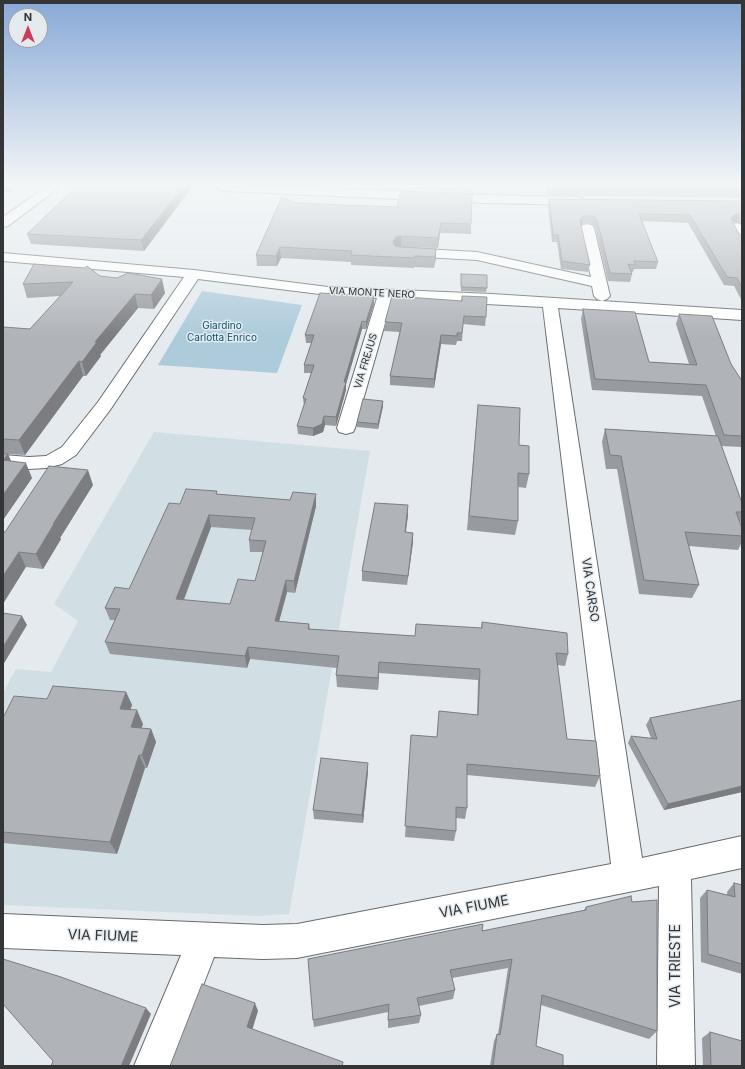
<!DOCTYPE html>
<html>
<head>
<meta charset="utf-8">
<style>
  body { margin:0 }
  #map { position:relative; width:745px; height:1069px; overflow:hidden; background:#e4eaee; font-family:Inter,sans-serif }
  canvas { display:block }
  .frame { position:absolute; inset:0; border:4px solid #333536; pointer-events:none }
  .north { position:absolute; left:8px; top:8px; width:40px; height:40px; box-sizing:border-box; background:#e4eaee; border:1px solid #9da2a4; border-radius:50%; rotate:0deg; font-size:11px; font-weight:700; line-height:16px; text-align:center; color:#333536 }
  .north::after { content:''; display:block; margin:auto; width:14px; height:18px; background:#cb3b5a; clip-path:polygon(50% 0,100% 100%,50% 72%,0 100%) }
</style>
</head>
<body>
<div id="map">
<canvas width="745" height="1069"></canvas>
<div class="frame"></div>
<div class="north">N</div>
</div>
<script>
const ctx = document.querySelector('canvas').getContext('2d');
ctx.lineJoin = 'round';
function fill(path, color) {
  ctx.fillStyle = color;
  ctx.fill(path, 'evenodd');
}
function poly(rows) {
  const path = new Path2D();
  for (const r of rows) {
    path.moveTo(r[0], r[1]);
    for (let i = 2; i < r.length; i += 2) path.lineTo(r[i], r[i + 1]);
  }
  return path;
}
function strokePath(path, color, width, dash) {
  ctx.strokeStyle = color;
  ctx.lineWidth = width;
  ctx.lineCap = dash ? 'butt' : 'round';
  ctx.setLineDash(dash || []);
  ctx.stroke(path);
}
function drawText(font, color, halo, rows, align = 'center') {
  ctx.font = font + ' Inter,sans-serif';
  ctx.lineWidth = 3;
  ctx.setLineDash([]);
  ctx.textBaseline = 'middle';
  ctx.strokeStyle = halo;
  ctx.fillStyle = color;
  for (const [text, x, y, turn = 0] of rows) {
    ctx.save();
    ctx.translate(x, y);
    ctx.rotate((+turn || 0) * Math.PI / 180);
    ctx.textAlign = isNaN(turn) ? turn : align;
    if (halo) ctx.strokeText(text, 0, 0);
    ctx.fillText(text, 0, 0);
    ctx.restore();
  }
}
const built = poly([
  [354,187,484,187,483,195,352,188],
  [154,432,370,451,289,914,258,916,3,905,3,693,16,669,51,672,78,621,54,604]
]);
const green = poly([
  [202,291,302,305,277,373,158,365]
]);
const minor = poly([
  [46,187,60,187,8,226,3,227,3,217,46,187],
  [217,187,303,187,486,195,579,197,583,198,585,201,583,204,579,205,486,203,223,191,219,190,217,187],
  [737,223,742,225,742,241,737,240,730,227,732,224,737,223],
  [587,224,592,225,594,228,610,296,607,299,602,301,597,299,594,296,592,286,477,260,406,256,401,255,399,252,401,249,406,248,477,252,591,277,580,228,582,225,587,224],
  [3,253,194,270,328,287,492,294,742,310,742,320,558,308,642,858,742,836,742,868,691,879,695,1066,657,1066,659,886,297,958,263,959,214,957,172,1066,134,1066,181,955,3,948,3,914,263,925,297,924,611,864,543,307,392,299,355,428,353,432,346,434,339,432,337,428,377,298,328,295,198,279,110,410,76,455,62,464,46,468,29,469,3,467,3,455,29,457,46,456,62,447,98,402,184,277,3,261,3,253]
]);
const wall = poly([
  [3,187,16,187,9,192,3,192],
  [192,187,144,251,31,244,27,234],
  [403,187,472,187,472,192,402,189],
  [546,187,742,187,742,198,547,195],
  [549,199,742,201,742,224,737,222,733,222,739,234,742,235,742,301,734,286,724,285,688,223,642,221,658,262,656,269,634,269,633,272,631,272,632,274,630,282,608,281,595,228,592,224,582,224,581,225,590,265,588,272,561,269,557,242,552,242,548,206],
  [296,203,471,224,471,234,440,233,438,248,400,247,436,249,434,268,414,267,414,268,351,265,351,262,281,258,277,266,257,266,256,255],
  [461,274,487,288,486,292,461,291],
  [100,276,165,293,154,309,138,308,100,355,101,356,86,376,83,376,25,455,8,454,11,461,32,478,3,520,3,327,30,329,60,296,27,298,23,284],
  [462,296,486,317,485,326,463,324,462,341,457,341,456,345,441,344,434,388,390,385,390,376,400,332,384,331,385,322,461,301],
  [374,304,366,329,362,329,346,384,346,390,336,426,325,425,323,432,313,436,298,434,297,426,304,406,303,398,311,373,304,373,304,365,312,343,306,343,305,335],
  [583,309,649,362,689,364,676,324,679,314,731,364,742,381,742,447,721,446,742,503,742,519,740,523,742,528,742,542,738,550,689,546,699,585,692,598,639,594,617,469,606,469,602,442,605,429,716,436,702,396,592,390,581,319],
  [478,405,519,445,529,474,526,488,518,487,518,521,515,535,467,530],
  [383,406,378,429,357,427,357,422],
  [93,485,60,538,61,539,43,569,26,567,5,532],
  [218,494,316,506,295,593,287,592,279,621,309,624,310,629,415,636,481,628,482,622,568,654,565,666,557,665,567,739,600,776,595,787,467,775,467,808,465,819,456,818,456,831,454,841,405,837,411,735,437,737,439,711,477,715,478,680,379,673,378,690,337,687,336,675,337,668,250,659,247,668,110,654,105,642,115,620,110,620,105,608,129,589,180,504],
  [211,527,252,530,249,540,250,552,263,552,255,581,230,604,184,600],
  [408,515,406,532,413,533,413,542,407,585,362,581,362,571],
  [126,692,132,705,130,710,143,724,141,728,151,729,156,742,147,768,145,768,117,854,3,843,3,718,47,699],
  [742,700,742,792,664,810,628,743,631,736,651,738,646,725,650,718],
  [368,771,363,823,314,819,313,810],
  [734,883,742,885,742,974,701,962,700,898,707,890,727,895,727,892],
  [586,907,657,1031,649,1039,541,1005,536,1046,563,1066,490,1066,494,1041,497,1034,498,1034,508,968,452,978,455,990,453,999,419,1006,421,1015,419,1023,388,1028,388,1012,314,1027,313,1020,482,931,584,910],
  [710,1032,742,1066,703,1066,702,1038]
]);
const shadedWall = poly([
  [8,187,16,187,9,192],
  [183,187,192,187,144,251,141,240],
  [739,214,737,222,732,223,731,219,734,215],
  [583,216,582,224,579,228,580,221],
  [441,223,440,233,438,248,438,238],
  [401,236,401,246,396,248,393,241,396,237],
  [280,247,281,258,277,266,276,256],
  [436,249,436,259,434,268,435,257],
  [162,279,165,293,154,309,151,295],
  [135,294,138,308,100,355,101,356,86,376,82,362,95,342],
  [374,296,374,304,366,329,366,322],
  [362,321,362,329,346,384,346,390,336,426,336,417,344,382],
  [441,335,441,344,434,388,434,379],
  [79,361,83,376,25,455,19,440],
  [383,401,383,406,378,429,378,424],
  [324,416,325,425,323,432,313,436,313,428],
  [8,454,14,469,3,460],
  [26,463,32,478,3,520,3,495],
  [88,470,93,485,60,538,61,539,43,569,36,554,53,524],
  [316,494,316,506,295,593,294,581],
  [408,505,408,515,404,542,405,532],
  [209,515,211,527,179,611,176,599],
  [413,533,413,542,407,585,408,576],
  [19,552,26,567,3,604,3,576],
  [286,580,287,592,276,633,275,621],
  [22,616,27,625,3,665,3,647],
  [248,647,250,659,247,668,245,656],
  [379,662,379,673,378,690,378,678],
  [126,692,132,705,126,722,120,709],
  [137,710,143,724,137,741,131,727],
  [151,729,156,742,147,768,142,755],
  [139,755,145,768,117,854,110,842],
  [368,763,368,771,363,823,362,815],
  [742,786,742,792,664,810,668,804],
  [255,1003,258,1011,251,1034,247,1027],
  [146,1008,151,1014,129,1066,121,1066]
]);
const building = poly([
  [76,187,183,187,141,240,27,234,76,187],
  [548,187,742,187,742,190,548,188,548,187],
  [401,191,472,194,471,224,441,223,438,238,401,236,396,237,393,241,395,246,401,247,436,249,435,257,415,256,414,258,351,255,352,251,280,247,276,256,256,255,282,197,296,203,397,207,401,191],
  [549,199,742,201,742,215,739,214,734,215,731,219,739,234,742,235,742,287,737,278,727,277,690,215,639,214,658,262,634,261,635,265,628,264,632,274,610,273,597,220,594,216,583,216,580,221,590,265,562,261,558,235,553,235,549,199],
  [34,264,85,268,87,266,100,276,117,278,128,273,162,279,151,295,135,294,95,342,97,342,82,362,79,361,19,440,3,439,3,327,30,329,73,282,23,284,34,264],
  [461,274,487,275,487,288,461,287,461,274],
  [320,293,374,296,366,322,362,321,344,382,346,382,336,417,324,416,322,424,313,428,297,426,306,399,303,398,314,365,304,365,314,335,305,335,320,293],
  [392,296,462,301,462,296,487,297,486,317,464,316,462,333,457,333,457,336,441,335,434,379,390,376,402,323,385,322,392,296],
  [583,309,635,312,649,362,697,365,679,314,712,316,731,364,742,381,742,436,724,435,706,385,595,379,583,309],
  [363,399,383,401,378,424,357,422,363,399],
  [478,405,520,408,519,445,529,446,529,474,518,473,518,521,469,516,478,405],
  [605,429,718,436,742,503,742,512,736,512,742,528,742,536,685,532,699,585,644,580,621,456,610,455,605,429],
  [3,454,8,454,3,460,26,463,3,495,3,454],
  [49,466,88,470,53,524,54,524,36,554,19,552,3,576,3,532,5,532,49,466],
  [186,489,217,491,216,494,290,500,293,492,316,494,294,581,286,580,275,621,309,624,308,629,415,636,416,624,482,628,482,622,567,633,568,654,556,653,567,739,596,741,600,776,467,764,467,808,456,807,456,831,405,826,411,735,437,737,439,711,478,715,480,669,379,662,378,678,336,675,339,656,248,647,245,656,105,642,120,609,105,608,115,587,129,589,169,503,180,504,186,489],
  [209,515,255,518,249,540,266,541,255,581,238,579,230,604,176,599,209,515],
  [375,503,408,505,405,532,413,533,408,576,362,571,375,503],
  [3,613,22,616,3,647,3,613],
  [53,686,126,692,120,709,137,710,131,727,151,729,142,755,139,755,110,842,3,832,3,718,14,696,47,699,53,686],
  [742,700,742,786,668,804,631,736,657,739,650,718,742,700],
  [321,758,368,763,362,815,313,810,321,758],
  [734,883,742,885,742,964,708,954,707,890,735,897,734,883],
  [631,896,632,902,657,900,657,1031,542,995,536,1046,563,1055,563,1066,493,1066,497,1034,500,1035,512,959,450,970,455,990,417,998,421,1015,388,1020,389,1004,313,1020,308,959,483,924,482,931,586,910,586,907,631,896],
  [3,959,61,977,146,1008,121,1066,51,1066,53,1061,3,1004,3,959],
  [202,984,255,1003,247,1027,343,1062,342,1066,170,1066,202,984],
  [710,1032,742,1041,742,1066,711,1066,710,1032]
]);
const farStreetnames = [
  ["VIA MONTE NERO",372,293,3],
  ["VIA FREJUS",366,361,-73]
];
const farParknames = [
  ["Giardino",222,326],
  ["Carlotta Enrico",222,338]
];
const streetNames = [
  ["VIA CARSO",590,590,82]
];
const nearStreetnames = [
  ["VIA FIUME",474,907,-11],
  ["VIA FIUME",103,936,2],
  ["VIA TRIESTE",676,966,-90]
];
fill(built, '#d1dfe5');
fill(green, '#adcbdb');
strokePath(minor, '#676c6f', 2);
fill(minor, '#fff');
fill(wall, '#979a9e');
fill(shadedWall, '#7b7d81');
fill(building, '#b0b3b8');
strokePath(building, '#7b7d81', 1);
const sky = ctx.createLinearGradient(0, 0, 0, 337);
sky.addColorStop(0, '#89a9d6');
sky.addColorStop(0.55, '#f3f6f7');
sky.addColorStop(1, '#f3f6f700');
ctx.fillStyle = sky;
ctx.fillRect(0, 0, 745, 337);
drawText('10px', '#333536', '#e4eaee', farStreetnames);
drawText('10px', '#09526e', '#e4eaee', farParknames);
drawText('12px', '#333536', '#e4eaee', streetNames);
drawText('14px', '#333536', '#e4eaee', nearStreetnames);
</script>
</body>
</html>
